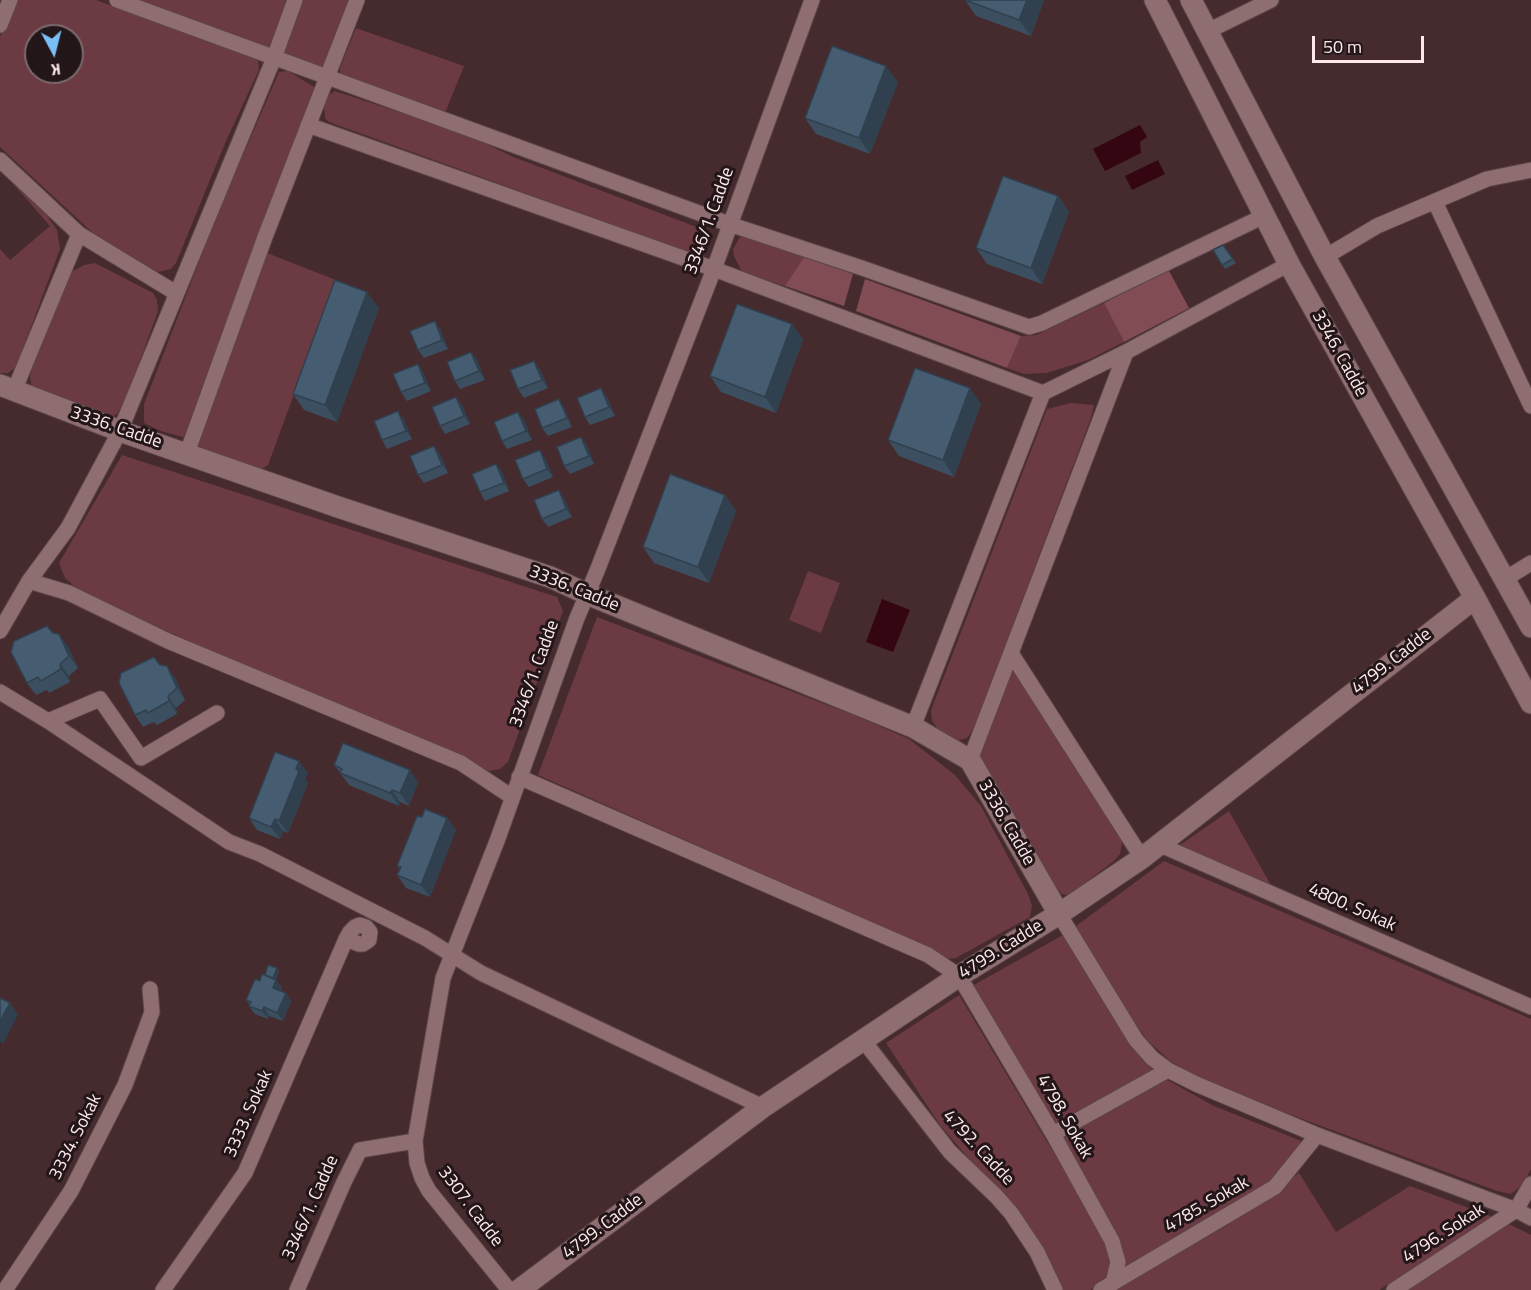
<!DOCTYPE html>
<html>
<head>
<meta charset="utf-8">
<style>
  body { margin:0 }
  #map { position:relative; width:1531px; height:1290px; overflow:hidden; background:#452a2e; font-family:"Titillium Web",sans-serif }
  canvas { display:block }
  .north { position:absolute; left:24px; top:24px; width:60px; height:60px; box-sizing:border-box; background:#231618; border:2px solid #7a6a6d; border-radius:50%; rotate:173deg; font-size:16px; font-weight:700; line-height:24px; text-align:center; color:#fde9ec }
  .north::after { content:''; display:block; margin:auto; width:21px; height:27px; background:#7abff8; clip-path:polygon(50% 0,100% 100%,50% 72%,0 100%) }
  .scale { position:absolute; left:1312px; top:36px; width:112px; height:27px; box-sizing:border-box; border:3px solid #fde9ec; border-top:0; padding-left:8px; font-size:18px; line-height:21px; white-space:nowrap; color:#fde9ec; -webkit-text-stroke:4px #231618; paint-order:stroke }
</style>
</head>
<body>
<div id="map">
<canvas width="1531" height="1290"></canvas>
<div class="north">K</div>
<div class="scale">50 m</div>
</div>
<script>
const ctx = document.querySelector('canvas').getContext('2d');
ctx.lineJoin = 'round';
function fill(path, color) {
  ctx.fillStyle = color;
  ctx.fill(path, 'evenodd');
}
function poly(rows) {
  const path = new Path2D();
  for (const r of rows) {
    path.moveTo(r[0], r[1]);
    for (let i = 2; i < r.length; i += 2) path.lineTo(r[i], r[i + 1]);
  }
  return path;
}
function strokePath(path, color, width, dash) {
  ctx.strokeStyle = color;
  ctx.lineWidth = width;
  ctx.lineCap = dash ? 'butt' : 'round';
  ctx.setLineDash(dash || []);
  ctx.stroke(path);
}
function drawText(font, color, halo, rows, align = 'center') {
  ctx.font = font + ' "Titillium Web",sans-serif';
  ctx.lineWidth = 6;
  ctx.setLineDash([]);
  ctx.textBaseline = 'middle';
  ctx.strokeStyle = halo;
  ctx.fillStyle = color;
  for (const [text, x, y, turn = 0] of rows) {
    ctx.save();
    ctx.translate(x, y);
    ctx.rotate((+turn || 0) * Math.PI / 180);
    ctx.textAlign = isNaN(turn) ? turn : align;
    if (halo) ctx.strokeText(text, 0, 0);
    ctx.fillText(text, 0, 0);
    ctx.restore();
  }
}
const green = poly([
  [14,0,96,0,258,60,259,70,226,141,176,263,171,269,158,272,149,268,93,233,0,147,0,37],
  [36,36,72,36,72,72,36,72],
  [134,0,286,0,273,41,268,50],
  [300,0,349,0,328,58,322,68,283,54],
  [356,28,464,66,445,113,340,75,340,68],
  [288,71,316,88,200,392,189,432,183,437,161,431,144,423,144,404,218,213,279,72],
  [335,91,466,134,511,156,704,230,707,239,705,250,694,254,329,122,325,118,324,103,330,94],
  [10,175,43,210,57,230,60,249,16,367,8,373,0,373,0,249,10,260,50,226,8,178],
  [740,237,760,240,804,257,785,286,742,272,734,256,733,249],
  [267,253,336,280,268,465,260,470,200,449,197,442],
  [95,263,153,293,157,300,158,311,126,399,117,414,112,417,33,390,30,378,31,363,64,282,73,271,84,265],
  [1104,303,1124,342,1088,360,1047,373,1024,374,1007,368,1021,336,1036,335],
  [1071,403,1094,405,1091,418,974,728,967,738,957,741,939,730,932,721,931,710,1047,409],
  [122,455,557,597,563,611,508,762,500,769,489,771,209,650,81,592,65,578,59,563],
  [808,571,840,583,821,633,789,620],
  [597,617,856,716,909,739,955,775,981,806,1028,894,1032,905,1030,917,956,958,947,959,929,948,538,775],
  [1012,670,1120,830,1122,843,1120,854,1114,861,1069,895,1062,894,1055,886,978,756],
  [1229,811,1272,887,1180,845],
  [1164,861,1531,1019,1531,1169,1523,1184,1511,1194,1497,1191,1213,1086,1170,1061,1147,1040,1086,953,1076,926],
  [1063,935,1142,1060,1158,1072,1055,1127,972,986],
  [959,995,1112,1250,1114,1265,1108,1280,1090,1290,1057,1290,977,1168,940,1125,886,1043],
  [1162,1077,1214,1106,1304,1142,1274,1181,1122,1273,1063,1138,1065,1131],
  [1299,1173,1336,1232,1410,1186,1493,1217,1379,1290,1111,1290,1228,1225],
  [1509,1224,1531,1235,1531,1290,1406,1290]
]);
const forest = poly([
  [804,257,853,274,844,306,785,286],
  [1168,269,1189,308,1124,342,1104,303],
  [865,279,1021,336,1007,368,856,311]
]);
const water = poly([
  [1140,125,1147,137,1140,142,1141,153,1105,171,1093,149],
  [1158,160,1165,174,1132,190,1125,176],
  [882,599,910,610,893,652,866,642]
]);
const street = poly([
  [117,0,729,224,862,268,1029,327,1042,323,1264,216],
  [0,25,10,0],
  [1208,31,1271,0],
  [308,125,714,269,1043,393,1126,352,1289,264],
  [0,160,79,234,176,293],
  [1435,202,1531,406],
  [1325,257,1377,226,1487,179,1531,170],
  [14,391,79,234],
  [187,453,265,237,357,0],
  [1505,579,1531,563],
  [29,581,69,593,168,641,461,763,512,797],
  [0,631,29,581,68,528,120,431,274,58,295,0],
  [1011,653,1142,858],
  [0,692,48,721,229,842,260,854,425,938,481,973,763,1107],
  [48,721,100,699,141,758,217,713],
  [913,727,1043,393],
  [970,760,1126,352],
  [519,777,928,955,959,976,1053,1134,1112,1241,1118,1262,1113,1283],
  [1158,844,1531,1007],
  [1059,914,1136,1040,1152,1058,1168,1070,1196,1084,1317,1135,1516,1210,1531,1218],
  [863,1040,950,1152,996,1196,1011,1213,1037,1252,1055,1290],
  [1053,1134,1168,1070],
  [5,1290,71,1191,125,1085,152,1012,150,989],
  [163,1290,245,1173,346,939,350,932,355,927,360,925,366,927,370,932,369,940,363,944,359,944,346,939],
  [297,1290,344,1182,360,1150,415,1141],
  [509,1290,429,1191,422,1178,417,1163,415,1141,443,978,497,841,577,618,597,571,714,269,812,0],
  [1101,1290,1275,1187,1317,1135],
  [1394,1290,1516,1210,1531,1184]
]);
const secondary = poly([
  [1155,0,1289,264,1475,598,1531,703],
  [1191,0,1325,257,1531,627],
  [0,385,120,431,338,507,550,577,587,594,913,727,970,760,1059,914],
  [519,1290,763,1107,959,976,1059,914,1142,858,1475,598]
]);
const wall = poly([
  [965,0,1044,0,1031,36,976,16],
  [898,82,870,154,816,134,805,118],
  [1058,196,1069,212,1042,284,987,264,976,248],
  [1223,245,1236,263,1225,269,1213,250],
  [379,308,337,422,304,410,293,394],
  [792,324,803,340,776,413,721,392,710,376],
  [440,329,448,349,424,358,418,350],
  [471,352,477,360,485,380,460,389,455,381],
  [418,364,423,372,431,391,407,401,401,392],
  [540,369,548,388,524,398,518,389],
  [607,397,615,416,590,425,585,417],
  [981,404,954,477,899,456,888,440],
  [462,405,470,424,445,434,440,426],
  [564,407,572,427,548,436,542,428],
  [518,412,524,420,532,440,507,449,502,441],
  [404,420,412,439,387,449,382,440],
  [587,445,594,464,570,474,564,466],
  [440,454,448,473,424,483,418,475],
  [545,458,553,477,529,487,523,479],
  [496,464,502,472,509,491,485,501,480,492],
  [725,495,736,511,709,583,654,563,643,547],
  [564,498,572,517,548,527,542,519],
  [53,633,68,646,78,668,69,676,70,682,49,693,47,690,36,695,27,683],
  [160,665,175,678,185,700,176,708,177,714,157,725,154,722,143,727,135,715],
  [334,765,418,782,409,806,400,802,399,806,349,785],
  [308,773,305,779,308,783,288,833,283,831,280,839,257,830,249,818],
  [422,817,447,818,456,830,430,897,406,888,397,875,400,870,397,866],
  [279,972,276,980,282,988,281,991,286,993,291,1001,283,1021,269,1016,268,1019,255,1014,249,1006,249,1004,246,1000,265,975]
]);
const shadedWall = poly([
  [1027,0,1044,0,1031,36,1019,20],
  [886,66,898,82,870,154,859,138],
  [1058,196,1069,212,1042,284,1031,268],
  [367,292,379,308,337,422,325,405],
  [435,321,440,329,448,349,442,340],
  [792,324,803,340,776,413,765,397],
  [471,352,477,360,485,380,479,371],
  [534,361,540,369,548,388,542,380],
  [418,364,423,372,431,391,425,383],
  [601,388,607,397,615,416,609,407],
  [970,388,981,404,954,477,943,460],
  [456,397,462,405,470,424,464,416],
  [559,399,564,407,572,427,567,418],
  [398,411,404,420,412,439,406,431],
  [518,412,524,420,532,440,526,431],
  [581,437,587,445,594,464,589,456],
  [434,446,440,454,448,473,442,465],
  [540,450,545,458,553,477,547,469],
  [496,464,502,472,509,491,504,483],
  [559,490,564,498,572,517,566,509],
  [725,495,736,511,709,583,698,567],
  [59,634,68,646,78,668,69,656],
  [60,664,69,676,70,682,61,669],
  [167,666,175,678,185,700,177,688],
  [168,696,176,708,177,714,169,701],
  [299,761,308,773,305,779,308,783,288,833,279,821],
  [410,770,418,782,409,806,400,793],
  [392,790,400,802,399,806,390,793],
  [447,818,456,830,430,897,421,885],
  [275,819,283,831,280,839,271,827],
  [277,968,279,972,276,980,282,988,279,996,273,988,273,978],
  [286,993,291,1001,283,1021,277,1013],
  [10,1003,18,1015,3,1044,0,1041,0,1021],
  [264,1007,269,1016,268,1019,262,1011]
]);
const building = poly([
  [965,0,1027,0,1019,20,965,0],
  [832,46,886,66,859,138,805,118,832,46],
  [1003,176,1058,196,1031,268,976,248,1003,176],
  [1223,245,1233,259,1222,265,1213,250,1223,245],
  [335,280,367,292,325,405,293,394,335,280],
  [737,304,792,324,765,397,710,376,737,304],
  [435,321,442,340,418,350,410,331,435,321],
  [471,352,479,371,455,381,447,362,471,352],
  [534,361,542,380,518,389,510,370,534,361],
  [418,364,425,383,401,392,393,374,418,364],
  [915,368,970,388,943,460,888,440,915,368],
  [601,388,609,407,585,417,577,398,601,388],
  [456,397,464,416,440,426,432,407,456,397],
  [559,399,567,418,542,428,535,409,559,399],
  [398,411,406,431,382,440,374,421,398,411],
  [518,412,526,431,502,441,494,422,518,412],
  [581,437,589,456,564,466,557,447,581,437],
  [434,446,442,465,418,475,410,456,434,446],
  [540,450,547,469,523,479,515,460,540,450],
  [496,464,504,483,480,492,472,474,496,464],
  [670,474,725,495,698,567,643,547,670,474],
  [559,490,566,509,542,519,534,500,559,490],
  [47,626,53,633,59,634,69,656,60,664,61,669,41,681,38,677,27,683,11,652,14,641,47,626],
  [154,657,160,665,167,666,177,688,168,696,169,701,148,713,146,710,135,715,119,683,121,673,154,657],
  [343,743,410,770,400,793,392,790,390,793,340,773,342,769,334,765,343,743],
  [275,752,299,761,296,769,299,771,279,821,275,819,271,827,249,818,275,752],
  [425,809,447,818,421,885,397,875,401,867,397,866,417,816,422,817,425,809],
  [268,965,277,968,273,978,265,975,268,965],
  [262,974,276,980,273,988,286,993,277,1013,264,1007,262,1011,249,1006,251,1002,246,1000,255,979,260,981,262,974],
  [0,998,10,1003,0,1021,0,998]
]);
const streetNames = [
  ["3346/1. Cadde",710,221,-70],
  ["3346. Cadde",1339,354,61],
  ["3336. Cadde",116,428,19],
  ["3336. Cadde",574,589,22],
  ["4799. Cadde",1392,662,-38],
  ["3346/1. Cadde",535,674,-70],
  ["3336. Cadde",1006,823,60],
  ["4800. Sokak",1352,908,24],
  ["4799. Cadde",1001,950,-32],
  ["3333. Sokak",249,1114,-66],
  ["4798. Sokak",1064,1117,60],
  ["3334. Sokak",76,1137,-63],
  ["4792. Cadde",978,1148,47],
  ["4785. Sokak",1207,1205,-30],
  ["3307. Cadde",470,1207,53],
  ["3346/1. Cadde",311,1208,-66],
  ["4799. Cadde",603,1227,-37],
  ["4796. Sokak",1444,1234,-33]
];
fill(green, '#6c3a43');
fill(forest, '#824c55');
fill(water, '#340612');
strokePath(street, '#5d4649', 17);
strokePath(secondary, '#5d4649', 23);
strokePath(street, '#8f6e72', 15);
strokePath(secondary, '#8f6e72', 21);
fill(wall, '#3c4f60');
fill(shadedWall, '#31404e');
fill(building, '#465c70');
strokePath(building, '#31404e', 1.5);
drawText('18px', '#fde9ec', '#231618', streetNames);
</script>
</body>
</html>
